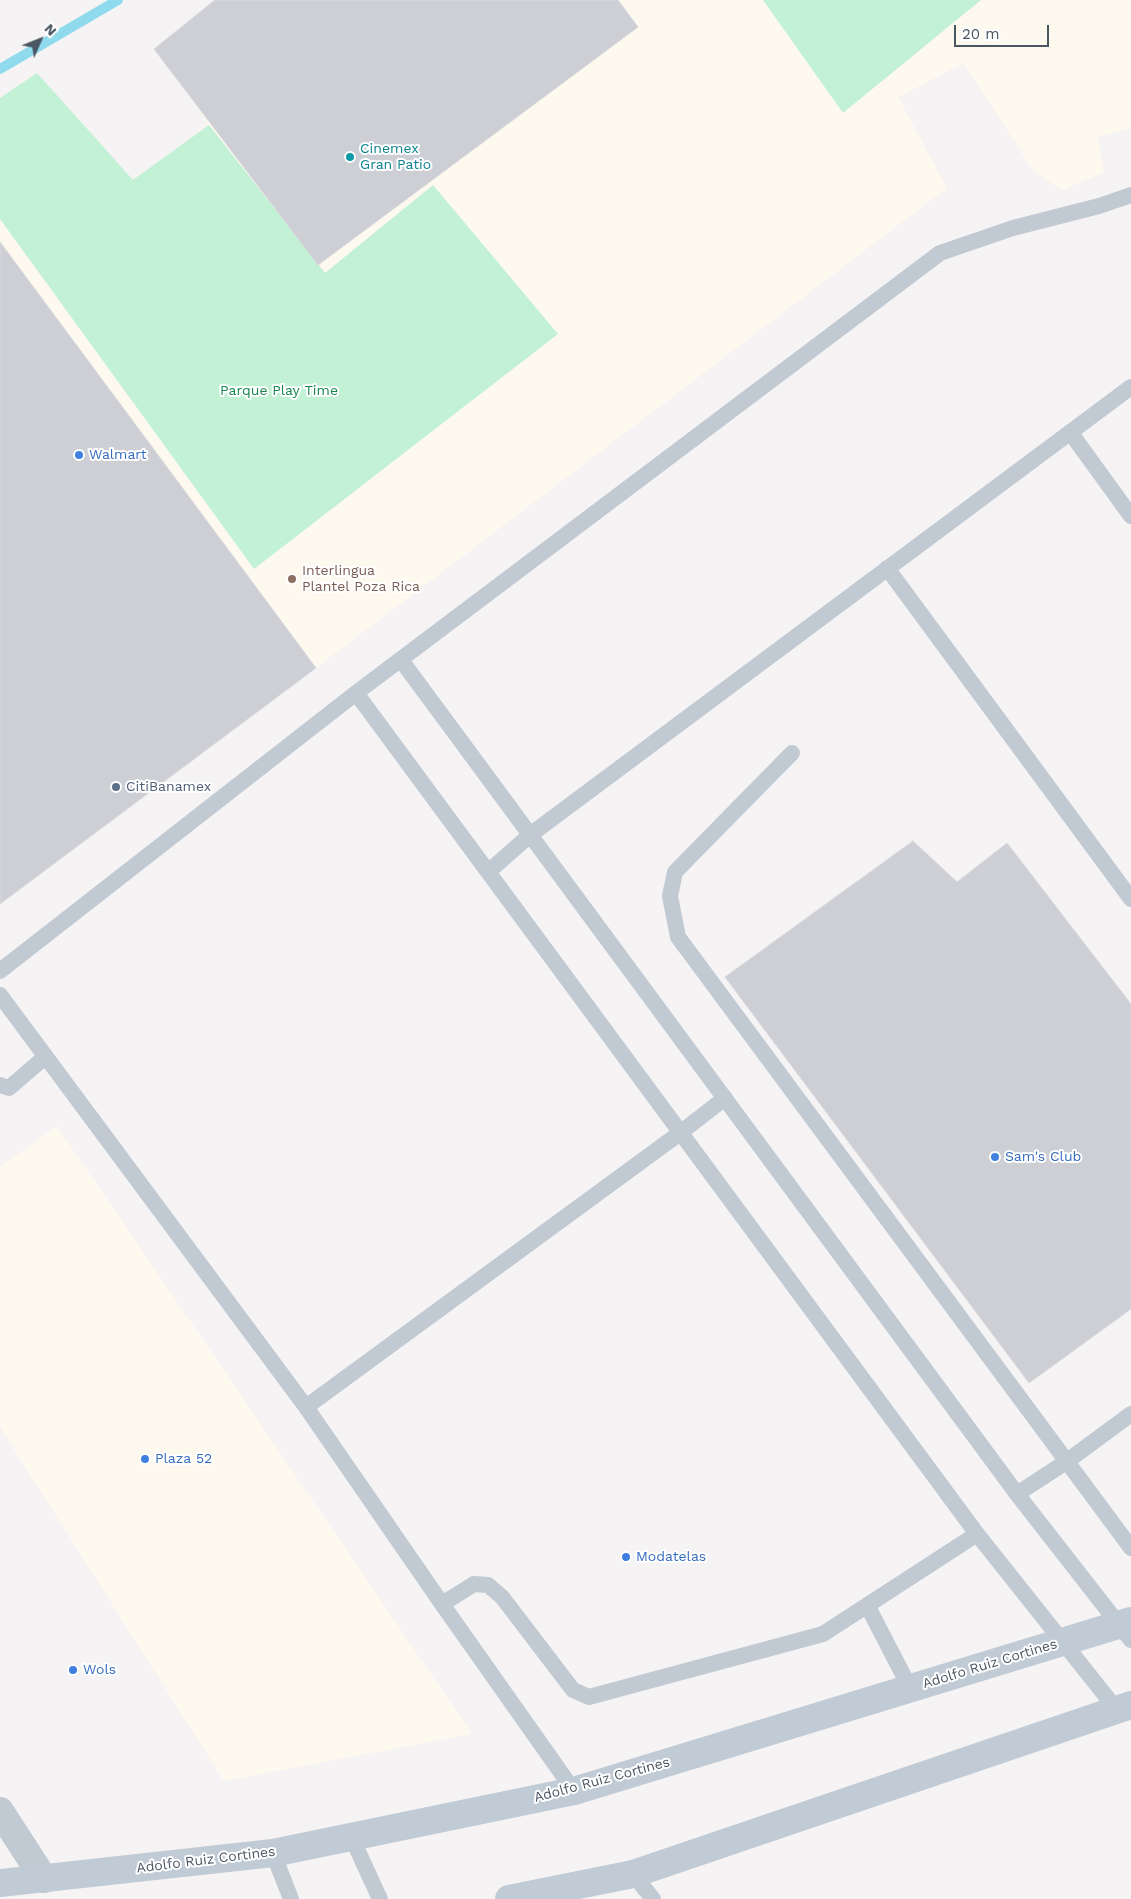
<!DOCTYPE html>
<html>
<head>
<meta charset="utf-8">
<style>
  body { margin:0 }
  #map { position:relative; width:1131px; height:1899px; overflow:hidden; background:#f5f3f3; font-family:"Work Sans",sans-serif }
  canvas { display:block }
  .north { position:absolute; left:15px; top:15px; width:50px; height:50px; -webkit-text-stroke:4px #fff; paint-order:stroke; rotate:46deg; font-size:14px; font-weight:700; line-height:20px; text-align:center; color:#4a5661 }
  .north::after { content:''; display:block; margin:auto; width:18px; height:22px; background:#4a5661; clip-path:polygon(50% 0,100% 100%,50% 72%,0 100%) }
  .scale { position:absolute; left:954px; top:25px; width:95px; height:22px; box-sizing:border-box; border:2px solid #4a5661; border-top:0; padding-left:6px; font-size:15px; line-height:18px; white-space:nowrap; color:#4a5661; -webkit-text-stroke:4px #fff; paint-order:stroke }
</style>
</head>
<body>
<div id="map">
<canvas width="1131" height="1899"></canvas>
<div class="north">N</div>
<div class="scale">20 m</div>
</div>
<script>
const ctx = document.querySelector('canvas').getContext('2d');
ctx.lineJoin = 'round';
function fill(path, color) {
  ctx.fillStyle = color;
  ctx.fill(path, 'evenodd');
}
function poly(rows) {
  const path = new Path2D();
  for (const r of rows) {
    path.moveTo(r[0], r[1]);
    for (let i = 2; i < r.length; i += 2) path.lineTo(r[i], r[i + 1]);
  }
  return path;
}
function strokePath(path, color, width, dash) {
  ctx.strokeStyle = color;
  ctx.lineWidth = width;
  ctx.lineCap = dash ? 'butt' : 'round';
  ctx.setLineDash(dash || []);
  ctx.stroke(path);
}
function drawText(font, color, halo, rows, align = 'center') {
  ctx.font = font + ' "Work Sans",sans-serif';
  ctx.lineWidth = 4;
  ctx.setLineDash([]);
  ctx.textBaseline = 'middle';
  ctx.strokeStyle = halo;
  ctx.fillStyle = color;
  for (const [text, x, y, turn = 0] of rows) {
    ctx.save();
    ctx.translate(x, y);
    ctx.rotate((+turn || 0) * Math.PI / 180);
    ctx.textAlign = isNaN(turn) ? turn : align;
    if (halo) ctx.strokeText(text, 0, 0);
    ctx.fillText(text, 0, 0);
    ctx.restore();
  }
}
const commercial = poly([
  [271,0,1131,0,1131,129,1098,136,1104,173,1062,190,1034,172,964,63,898,97,947,188,316,668,0,904,0,164,157,216,233,163,174,72],
  [57,1126,472,1734,224,1781,0,1427,0,1167]
]);
const green = poly([
  [763,0,981,0,843,113],
  [37,73,133,180,209,125,325,273,433,185,558,334,254,569,0,219,0,98]
]);
const stream = poly([
  [0,69,118,0]
]);
const building = poly([
  [215,0,618,0,638,27,318,265,154,49,215,0],
  [0,242,316,668,0,904,0,242],
  [913,841,957,882,1007,843,1131,1004,1131,1309,1029,1383,725,977,913,841]
]);
const lane = poly([
  [1070,432,1131,516],
  [887,568,1131,899],
  [401,660,1017,1494,1131,1640],
  [356,693,977,1534,1117,1710],
  [792,753,675,872,670,896,678,937,1131,1548],
  [488,872,530,835,1131,387],
  [0,971,356,693,940,253,1013,228,1099,206,1131,195],
  [0,995,306,1407,442,1604,574,1791],
  [0,1085,9,1088,45,1057],
  [306,1407,680,1133,725,1098],
  [1017,1494,1066,1462,1131,1414],
  [442,1604,474,1584,488,1585,502,1597,573,1690,589,1697,823,1634,977,1534],
  [867,1605,910,1688],
  [351,1836,380,1899],
  [273,1853,291,1899],
  [633,1874,653,1899]
]);
const street = poly([
  [0,1811,44,1879]
]);
const secondary = poly([
  [0,1883,273,1853,574,1791,1131,1621],
  [509,1899,633,1874,1131,1705]
]);
const markers = [
  [350,157,5,"#0f9aa8"],
  [79,455,5,"#3f7fe0"],
  [292,579,5,"#8d6e63"],
  [116,787,5,"#5c6f8a"],
  [995,1157,5,"#3f7fe0"],
  [145,1459,5,"#3f7fe0"],
  [626,1557,5,"#3f7fe0"],
  [73,1670,5,"#3f7fe0"]
];
const cultureNames = [
  ["Cinemex",360,149],
  ["Gran Patio",360,165]
];
const parkNames = [
  ["Parque Play Time",279,391]
];
const shopNames = [
  ["Walmart",89,455],
  ["Sam's Club",1005,1157],
  ["Plaza 52",155,1459],
  ["Modatelas",636,1557],
  ["Wols",83,1670]
];
const educationNames = [
  ["Interlingua",302,571],
  ["Plantel Poza Rica",302,587]
];
const serviceNames = [
  ["CitiBanamex",126,787]
];
const streetNames = [
  ["Adolfo Ruiz Cortines",990,1664,-17],
  ["Adolfo Ruiz Cortines",602,1780,-15],
  ["Adolfo Ruiz Cortines",206,1860,-7]
];
fill(commercial, '#fdf9ef');
fill(green, '#c3f1d5');
strokePath(stream, '#90daee', 10);
fill(building, '#cdcfd5');
strokePath(building, '#d7d9de', 1);
strokePath(lane, '#c1cad2', 16);
strokePath(street, '#c1cad2', 28);
strokePath(secondary, '#c1cbd6', 28);
for (const [x, y, r, color] of markers) {
  const dot = new Path2D();
  dot.arc(x, y, r, 0, 2 * Math.PI);
  ctx.fillStyle = color;
  ctx.fill(dot);
  strokePath(dot, '#fff', 2);
}
drawText('14px', '#0d838f', '#fff', cultureNames, 'left');
drawText('14px', '#17864f', '#fff', parkNames);
drawText('14px', '#366cbe', '#fff', shopNames, 'left');
drawText('14px', '#785e54', '#fff', educationNames, 'left');
drawText('14px', '#4e5e75', '#fff', serviceNames, 'left');
drawText('14px', '#4a5661', '#fff', streetNames);
</script>
</body>
</html>
